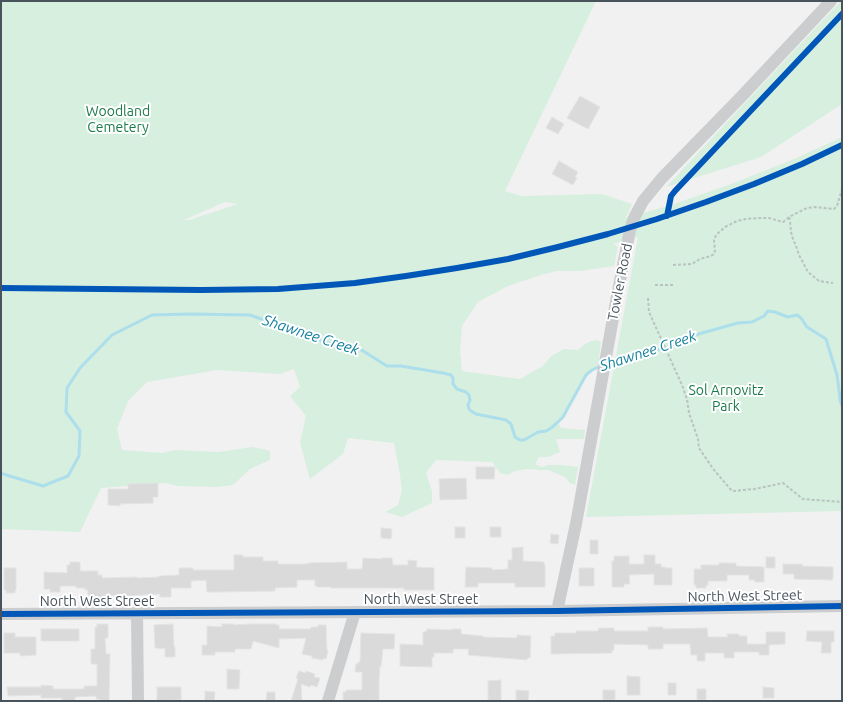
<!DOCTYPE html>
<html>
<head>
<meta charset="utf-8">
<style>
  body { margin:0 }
  #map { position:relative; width:843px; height:702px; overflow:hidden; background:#f1f1f1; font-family:Ubuntu,sans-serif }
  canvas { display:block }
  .frame { position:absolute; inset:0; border:2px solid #49535c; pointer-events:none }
</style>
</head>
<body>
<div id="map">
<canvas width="843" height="702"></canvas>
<div class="frame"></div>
</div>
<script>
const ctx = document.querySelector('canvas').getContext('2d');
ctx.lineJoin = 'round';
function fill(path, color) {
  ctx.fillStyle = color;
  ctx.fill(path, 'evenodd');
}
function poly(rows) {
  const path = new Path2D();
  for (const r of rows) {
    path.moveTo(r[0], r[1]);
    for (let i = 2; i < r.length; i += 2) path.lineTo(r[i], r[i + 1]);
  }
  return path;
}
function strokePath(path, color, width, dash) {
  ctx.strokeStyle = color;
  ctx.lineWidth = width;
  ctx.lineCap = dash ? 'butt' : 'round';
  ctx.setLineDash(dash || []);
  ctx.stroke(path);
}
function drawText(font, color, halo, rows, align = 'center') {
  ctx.font = font + ' Ubuntu,sans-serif';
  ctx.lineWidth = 4;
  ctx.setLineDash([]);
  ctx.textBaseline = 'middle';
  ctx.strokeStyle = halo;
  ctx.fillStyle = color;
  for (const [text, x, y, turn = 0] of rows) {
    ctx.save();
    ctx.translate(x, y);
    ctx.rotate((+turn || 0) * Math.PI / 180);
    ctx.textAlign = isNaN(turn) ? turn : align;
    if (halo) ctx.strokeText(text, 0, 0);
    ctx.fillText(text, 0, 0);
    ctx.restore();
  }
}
const green = poly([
  [1,1,596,1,505,191,521,196,602,194,632,204,626,218,671,205,734,183,794,159,842,137,842,511,586,517,638,237,613,244,618,247,614,266,580,271,557,271,541,275,508,286,478,302,462,326,460,351,462,371,520,379,543,366,551,356,564,349,578,350,585,344,591,341,596,340,601,342,598,367,592,370,586,375,563,417,558,422,561,428,585,430,584,439,556,439,560,452,548,457,539,457,535,464,542,467,548,465,561,465,578,467,575,485,570,483,565,477,548,470,539,470,527,469,515,471,508,475,500,473,492,462,436,460,426,473,432,491,432,503,402,517,385,512,398,505,402,490,400,475,394,443,348,438,343,454,310,479,300,443,306,416,290,396,300,387,294,369,280,374,217,370,147,382,128,401,117,429,122,450,162,453,175,450,218,452,253,447,270,451,270,460,250,469,233,485,215,487,178,486,166,483,101,488,80,532,1,529],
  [225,202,238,204,189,220,184,220],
  [841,1,842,104,761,157,666,187]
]);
const stream = poly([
  [608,363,618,358,667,348,679,340,702,333,738,323,752,322,764,316,768,311,775,312,788,317,797,315,801,318,807,327,826,339,837,375,839,390,840,400,842,406],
  [1,472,3,474,43,486,68,476,79,456,80,431,66,412,67,388,80,368,112,335,152,315,190,314,250,315,334,345,360,349,387,366,401,366,443,373,451,375,453,378,453,384,457,389,466,392,469,395,470,400,468,405,469,409,471,411,476,414,506,420,511,424,515,437,520,440,524,440,538,432,546,431,551,428,558,422,563,417,586,375,592,370,601,366]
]);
const building = poly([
  [580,96,600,107,588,129,567,118,580,96],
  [552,117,564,124,558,134,546,128,552,117],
  [559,161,578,172,575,177,577,178,573,185,552,174,559,161],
  [476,467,495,467,494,479,476,479,476,467],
  [466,478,467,499,440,500,439,479,466,478],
  [158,483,158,497,153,497,153,503,120,504,120,506,108,505,108,489,128,489,128,484,158,483],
  [455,527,465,527,465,538,455,538,455,527],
  [490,527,501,527,501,537,490,537,490,527],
  [381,528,392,529,391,539,381,538,381,528],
  [551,534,559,535,558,544,550,543,551,534],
  [590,540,598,540,598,554,590,554,590,540],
  [523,547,523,561,544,562,544,565,545,565,545,587,515,587,515,583,478,583,478,587,465,587,466,567,492,568,492,570,508,569,508,560,512,560,512,548,523,547],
  [234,555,243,555,243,557,263,557,263,561,278,561,278,564,308,564,308,563,347,562,347,569,362,569,363,558,381,559,381,558,392,558,393,565,408,565,408,560,417,561,416,567,434,568,434,590,404,590,404,588,331,588,331,587,317,587,317,586,315,586,315,580,297,580,297,587,275,588,275,591,218,592,207,592,206,580,191,581,191,588,171,588,171,597,160,597,160,594,126,596,126,595,102,596,102,599,94,599,94,598,88,598,88,590,85,590,85,588,76,588,76,586,60,586,60,592,50,592,50,589,44,589,44,572,67,573,67,565,70,565,70,562,80,562,80,571,98,571,98,575,102,575,102,578,137,577,137,578,159,577,159,576,179,575,179,568,193,568,193,570,234,570,234,555],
  [644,555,655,555,655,564,661,564,661,567,665,567,665,568,672,568,672,585,654,585,654,574,629,575,630,584,624,584,624,587,612,587,612,561,614,561,614,556,629,556,629,564,644,564,644,555],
  [766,557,775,557,775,568,766,568,766,557],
  [719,563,736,563,736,566,764,567,764,582,755,582,755,580,749,580,749,575,727,575,727,581,708,581,708,585,706,585,706,588,696,588,696,585,694,585,694,569,701,569,701,565,719,565,719,563],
  [783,564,802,564,802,566,833,567,833,579,832,579,832,580,794,579,794,574,783,574,783,564],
  [4,568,16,568,16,590,15,590,15,593,6,593,6,590,4,590,4,568],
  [579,568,594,568,594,586,579,586,579,568],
  [97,624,108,624,108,638,105,638,106,654,110,654,109,701,99,700,99,699,96,699,96,696,75,697,75,701,62,701,62,698,41,698,41,695,8,696,7,687,41,687,41,685,53,686,53,689,84,689,84,686,97,686,97,664,91,664,91,649,95,649,95,627,97,627,97,624],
  [173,624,174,647,175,647,175,657,165,657,165,648,159,649,159,648,155,648,154,625,173,624],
  [222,624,234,624,234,625,250,624,276,624,276,625,279,625,279,629,310,629,312,627,318,627,318,625,326,625,327,651,328,651,326,659,324,658,323,660,312,658,312,656,302,654,306,638,279,639,279,648,253,641,251,649,235,649,235,652,215,652,215,655,202,655,202,645,207,645,207,626,222,627,222,624],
  [648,627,663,627,663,629,707,628,708,637,728,637,727,634,739,634,739,636,747,636,747,644,766,644,766,632,785,632,785,644,769,645,769,655,759,655,759,652,734,652,734,658,724,658,724,653,705,653,705,661,697,661,697,655,691,655,690,644,663,644,663,649,648,649,648,645,614,644,614,650,612,650,612,653,551,654,551,636,555,636,555,633,576,633,576,631,598,631,599,628,614,628,614,631,648,631,648,627],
  [41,629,79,629,79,641,41,641,41,629],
  [427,629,452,630,452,629,461,629,461,634,483,636,483,637,517,638,517,635,531,636,530,658,527,658,527,660,468,655,469,649,453,649,453,653,434,653,434,657,432,657,432,667,400,666,400,644,423,645,423,632,427,631,427,629],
  [807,631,834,631,834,642,831,642,831,653,821,653,822,642,806,641,807,631],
  [4,633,15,633,15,637,36,637,36,655,22,656,20,655,20,653,4,653,4,633],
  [361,633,395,634,394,649,383,649,381,666,380,666,379,680,379,700,343,701,343,692,346,692,346,690,362,690,362,672,355,672,356,664,358,664,358,662,360,662,361,633],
  [227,669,240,670,239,689,227,689,227,669],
  [299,671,306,673,306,671,315,674,314,677,320,678,317,687,311,685,310,687,301,684,302,701,291,701,298,679,296,678,299,671],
  [627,676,640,677,640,695,627,695,627,676],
  [501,680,501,701,488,701,488,681,501,680],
  [668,683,676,683,676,695,668,695,668,683],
  [157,687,181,687,181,700,174,700,174,701,157,701,157,687],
  [763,687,774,688,774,698,763,698,763,687],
  [697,689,706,689,706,700,697,700,697,689],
  [516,690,529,691,528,701,516,701,516,690],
  [603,690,615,690,615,700,603,700,603,690],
  [205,691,215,692,214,701,205,701,205,691],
  [267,692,275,692,275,701,266,701,267,692]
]);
const path = poly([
  [789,217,790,221,791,232,793,239,796,246,799,255,808,272,819,281,833,283],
  [673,265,692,264,700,259,711,256,714,254,715,251,714,240,716,235,725,227,737,221,746,219,758,218,769,218,783,222,787,219,789,217,807,208,815,207,834,209,837,206,842,189],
  [655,285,673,285],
  [648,298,649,312,682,385,687,399,689,413,698,439,699,448,714,470,732,491,755,489,783,483,803,499,842,502]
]);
const minor = poly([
  [557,611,576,524,617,296,630,230,634,218,643,201,662,178,741,97,831,1],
  [137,613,138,701],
  [1,614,557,611,842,606],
  [328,701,355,612]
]);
const cycleway = poly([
  [667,216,671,196,675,191,842,14],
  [1,288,201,290,278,289,355,283,406,276,457,268,508,259,558,247,608,234,657,219,706,202,754,184,802,164,842,145],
  [1,614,557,611,842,606]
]);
const parkNames = [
  ["Woodland",118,111],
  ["Cemetery",118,127],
  ["Sol Arnovitz",726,390],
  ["Park",726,406]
];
const streetNames = [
  ["Towler Road",620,282,-79],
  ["North West Street",745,596,-1],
  ["North West Street",421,599],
  ["North West Street",97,601]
];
const waterNames = [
  ["Shawnee Creek",311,335,18],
  ["Shawnee Creek",648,351,-18]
];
fill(green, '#d7efdf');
strokePath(stream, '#addeeb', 3);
fill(building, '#dadadb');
strokePath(building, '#e2e3e4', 1);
strokePath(path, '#b9c4c1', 2, [3, 2]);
strokePath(minor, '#cbcdcf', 12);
strokePath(cycleway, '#0057b8', 6);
drawText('14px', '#1c7b4a', '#fff', parkNames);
drawText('14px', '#49535c', '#fff', streetNames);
drawText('italic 15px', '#14819d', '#fff', waterNames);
</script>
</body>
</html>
